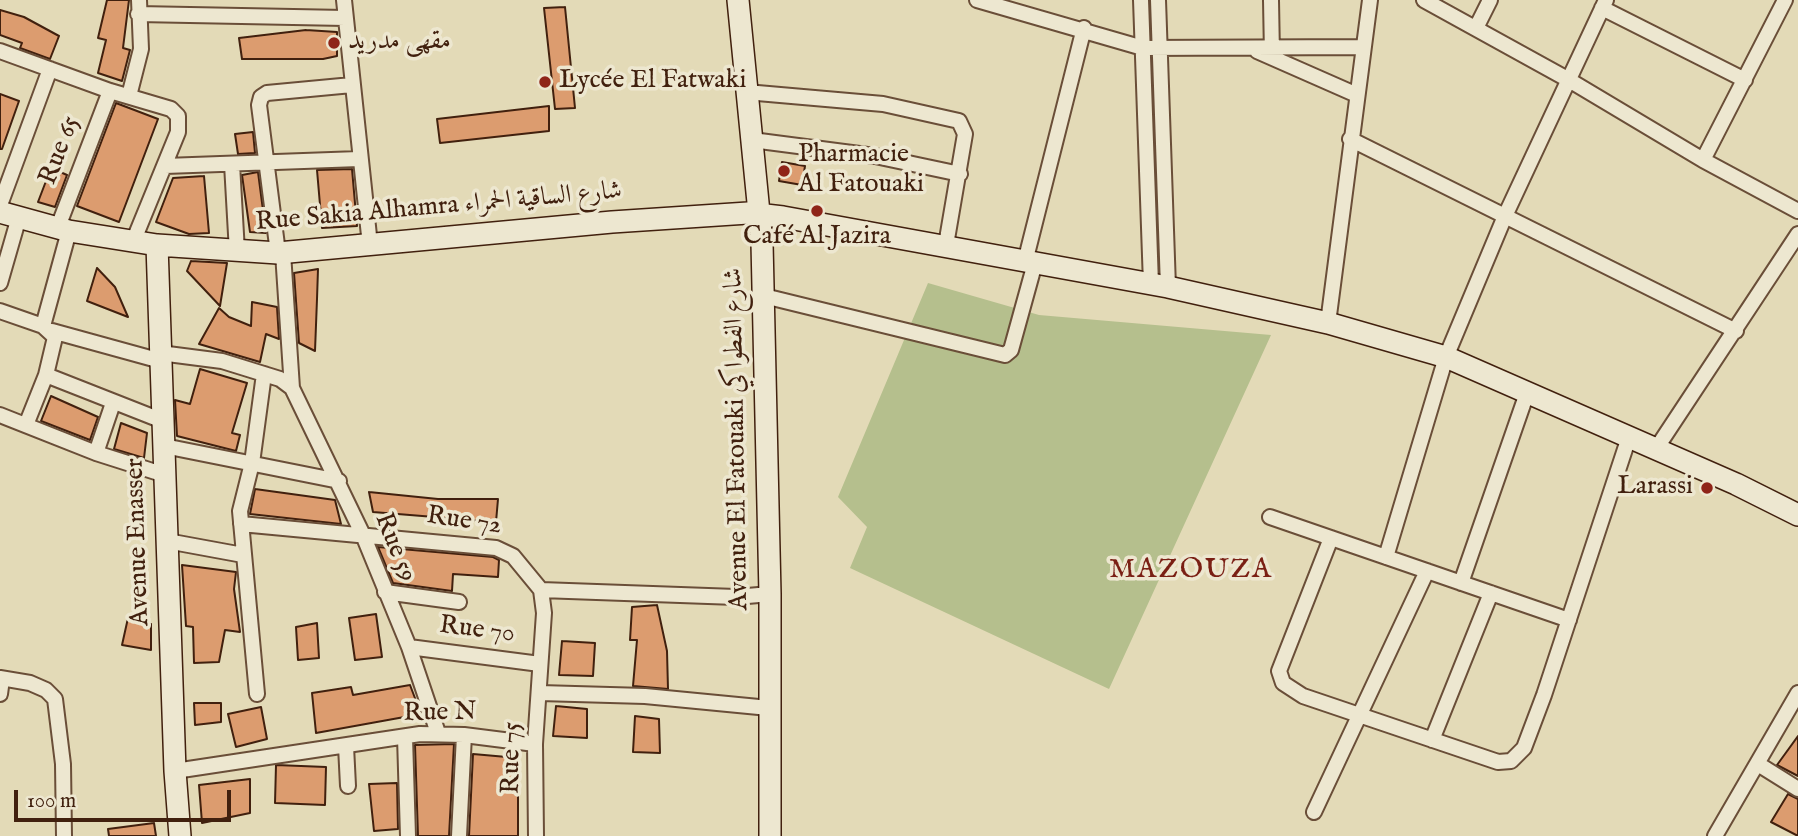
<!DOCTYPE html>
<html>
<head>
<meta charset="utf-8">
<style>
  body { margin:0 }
  #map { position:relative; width:1798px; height:836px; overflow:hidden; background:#e3dab7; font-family:"IM FELL English",serif }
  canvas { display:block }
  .scale { position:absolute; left:14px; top:790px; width:217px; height:32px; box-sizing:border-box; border:4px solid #41200e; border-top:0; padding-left:9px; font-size:21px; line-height:24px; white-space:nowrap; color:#41200e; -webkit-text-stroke:5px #ede7d0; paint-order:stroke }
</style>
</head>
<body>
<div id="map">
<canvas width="1798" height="836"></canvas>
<div class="scale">100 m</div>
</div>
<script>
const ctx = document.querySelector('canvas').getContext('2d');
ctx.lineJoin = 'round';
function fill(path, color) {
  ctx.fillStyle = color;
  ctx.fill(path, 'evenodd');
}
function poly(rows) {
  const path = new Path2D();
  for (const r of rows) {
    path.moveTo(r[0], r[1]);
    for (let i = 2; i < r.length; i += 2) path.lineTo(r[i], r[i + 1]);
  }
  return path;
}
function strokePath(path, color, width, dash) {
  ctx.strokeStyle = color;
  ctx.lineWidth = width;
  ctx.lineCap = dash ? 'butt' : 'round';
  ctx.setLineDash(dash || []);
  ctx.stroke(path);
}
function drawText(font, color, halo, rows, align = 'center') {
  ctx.font = font + ' "IM FELL English",Amiri,serif';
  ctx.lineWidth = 7;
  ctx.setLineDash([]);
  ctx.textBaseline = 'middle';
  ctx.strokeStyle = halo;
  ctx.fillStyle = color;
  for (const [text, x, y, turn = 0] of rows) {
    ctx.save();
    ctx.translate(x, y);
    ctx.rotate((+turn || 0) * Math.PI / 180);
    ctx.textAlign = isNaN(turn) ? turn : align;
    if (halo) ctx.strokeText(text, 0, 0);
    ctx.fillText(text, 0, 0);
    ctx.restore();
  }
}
const green = poly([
  [928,283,1039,315,1271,335,1109,689,850,568,867,527,838,497]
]);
const building = poly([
  [107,0,129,0,123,48,130,50,122,81,98,73,106,40,98,38,107,0],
  [565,7,575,108,555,109,544,8,565,7],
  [0,10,24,17,59,36,50,59,20,48,22,43,0,35,0,10],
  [306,30,337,32,337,56,323,59,242,59,239,38,306,30],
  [0,94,19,101,2,149,0,149,0,94],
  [116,103,158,119,119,222,77,206,116,103],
  [549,106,549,131,440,143,437,119,549,106],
  [253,132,255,153,238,154,235,134,253,132],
  [782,162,805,166,802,185,779,181,782,162],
  [51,168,67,175,55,207,38,202,51,168],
  [352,169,357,226,322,228,317,170,352,169],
  [258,172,266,233,250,232,242,175,258,172],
  [204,176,209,233,189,234,156,222,173,178,204,176],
  [191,261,227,263,220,306,187,271,191,261],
  [97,268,115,287,128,317,87,301,97,268],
  [318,269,317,299,315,351,299,343,294,273,318,269],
  [252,302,277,307,279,339,266,334,260,362,199,344,219,308,229,317,251,326,252,302],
  [200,369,247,383,232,433,240,435,236,451,177,436,175,400,190,404,200,369],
  [51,396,98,417,90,440,41,421,51,396],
  [121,423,147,433,144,458,114,449,121,423],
  [255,489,335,500,341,524,250,514,255,489],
  [369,492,438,499,498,499,496,522,373,512,369,492],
  [378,547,493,557,499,560,498,577,453,574,452,591,393,583,378,547],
  [182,565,236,572,234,589,240,632,225,630,219,662,194,663,193,627,186,626,182,565],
  [657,605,667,651,668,689,633,686,637,640,630,640,632,607,657,605],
  [376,614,382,657,355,660,349,618,376,614],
  [128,618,151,624,151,650,122,645,128,618],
  [317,623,319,658,298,660,296,627,317,623],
  [562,641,595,643,593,676,559,675,562,641],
  [410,685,421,714,316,733,312,693,351,687,353,695,410,685],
  [194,703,221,703,221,722,195,725,194,703],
  [556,706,587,709,587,738,553,736,556,706],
  [261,707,267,739,236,747,228,714,261,707],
  [635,716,659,719,660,753,633,752,635,716],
  [1798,736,1798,776,1777,765,1798,736],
  [454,744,449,836,418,836,415,745,454,744],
  [473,754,518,758,518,836,469,836,473,754],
  [276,765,326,767,325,805,275,803,276,765],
  [250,779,250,813,202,823,199,785,250,779],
  [397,783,398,829,374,831,369,784,397,783],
  [1788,794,1798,799,1798,836,1771,822,1788,794],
  [154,823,156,836,109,836,108,829,154,823]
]);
const street = poly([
  [344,0,370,245],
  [977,0,1143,48,1364,47],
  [1141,0,1151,284],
  [1158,0,1168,287],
  [1271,0,1272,55],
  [1424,0,1569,80,1703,160,1798,211],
  [1602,8,1745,80],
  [138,14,345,18],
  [1476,28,1490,0],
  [0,51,110,91,171,109,178,116,178,132,133,242],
  [1257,51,1357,95],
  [746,92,883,104,959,121,965,134,946,245],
  [129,96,141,49,139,0],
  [1350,139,1736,331],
  [752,140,875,156,960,174],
  [1703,160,1785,0],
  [232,164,237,252],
  [165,166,359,159],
  [0,205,50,69],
  [58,227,110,91],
  [278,253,259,105,261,97,267,93,352,85],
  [283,253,292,388],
  [1025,262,1084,28],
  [0,283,19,217],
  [764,296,1005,355,1011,350,1035,263],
  [0,311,43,326,55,337,46,375,26,425],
  [1328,323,1370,0],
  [43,326,69,231],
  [52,331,161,361],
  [160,353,222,361,280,379,292,388,363,535,409,647,438,733],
  [46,375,163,421],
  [0,415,96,453,165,475],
  [164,446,339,481],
  [1656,449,1798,234],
  [96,453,113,403],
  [1270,517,1569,620],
  [241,524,496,548,513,556,541,590],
  [1331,538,1279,671,1283,683,1303,696,1498,762,1511,761,1524,748,1544,695,1629,437],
  [167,541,243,555],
  [1386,557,1446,357,1505,216,1606,0],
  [1461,583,1527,393],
  [541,590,736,597,770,594],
  [385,592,459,602],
  [409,647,540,664],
  [0,678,30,683,46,690,55,699,63,764,64,836],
  [540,693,645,696,769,708],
  [0,694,2,679],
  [257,694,240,511,252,463,264,374],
  [405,737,408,836],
  [1432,740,1491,593],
  [346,746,348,786],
  [1758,764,1798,789],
  [175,771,420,734,464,735,535,744],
  [1314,812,1427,571],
  [459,836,464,735],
  [536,836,535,744,544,613,541,590],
  [1715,836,1798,693]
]);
const secondary = poly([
  [738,0,762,243,770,594,770,836],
  [0,212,69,231,157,245,278,253,612,222,748,213,783,217,1168,287,1328,323,1446,357,1736,484,1798,515],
  [157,245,175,771,180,836]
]);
const markers = [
  [334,43,7,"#8f2418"],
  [545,82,7,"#8f2418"],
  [784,171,7,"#8f2418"],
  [817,211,7,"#8f2418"],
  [1707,488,7,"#8f2418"]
];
const poiNames = [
  ["مقهى مدريد",348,43],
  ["Lycée El Fatwaki",559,82],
  ["Pharmacie",798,156],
  ["Al Fatouaki",798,186],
  ["Café Al Jazira",817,238,"center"],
  ["Larassi",1693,488,"right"]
];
const streetNames = [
  ["Rue 65",61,151,-69],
  ["Rue Sakia Alhamra شارع الساقية الحمراء",439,208,-5],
  ["Avenue El Fatouaki شارع الفطواكي",738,439,-91],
  ["Rue 72",464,522,8],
  ["Avenue Enasser",139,542,-92],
  ["Rue 59",394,548,68],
  ["Rue 70",477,631,7],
  ["Rue N",440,714,-1],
  ["Rue 75",513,758,-89]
];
const neighbourhoodNames = [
  ["MAZOUZA",1191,571]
];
fill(green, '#b5bf8d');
fill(building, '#dc9c6f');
strokePath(building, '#41200e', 2);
strokePath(street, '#6a4e38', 18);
strokePath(secondary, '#41200e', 24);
strokePath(street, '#ede7d0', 14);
strokePath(secondary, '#ede7d0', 21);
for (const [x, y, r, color] of markers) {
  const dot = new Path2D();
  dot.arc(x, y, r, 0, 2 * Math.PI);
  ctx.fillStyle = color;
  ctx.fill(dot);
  strokePath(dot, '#ede7d0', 2.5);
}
drawText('26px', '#41200e', '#ede7d0', poiNames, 'left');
drawText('26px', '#41200e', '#ede7d0', streetNames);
ctx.letterSpacing = '2px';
drawText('28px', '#7a1f14', '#ede7d0', neighbourhoodNames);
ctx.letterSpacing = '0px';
</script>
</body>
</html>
